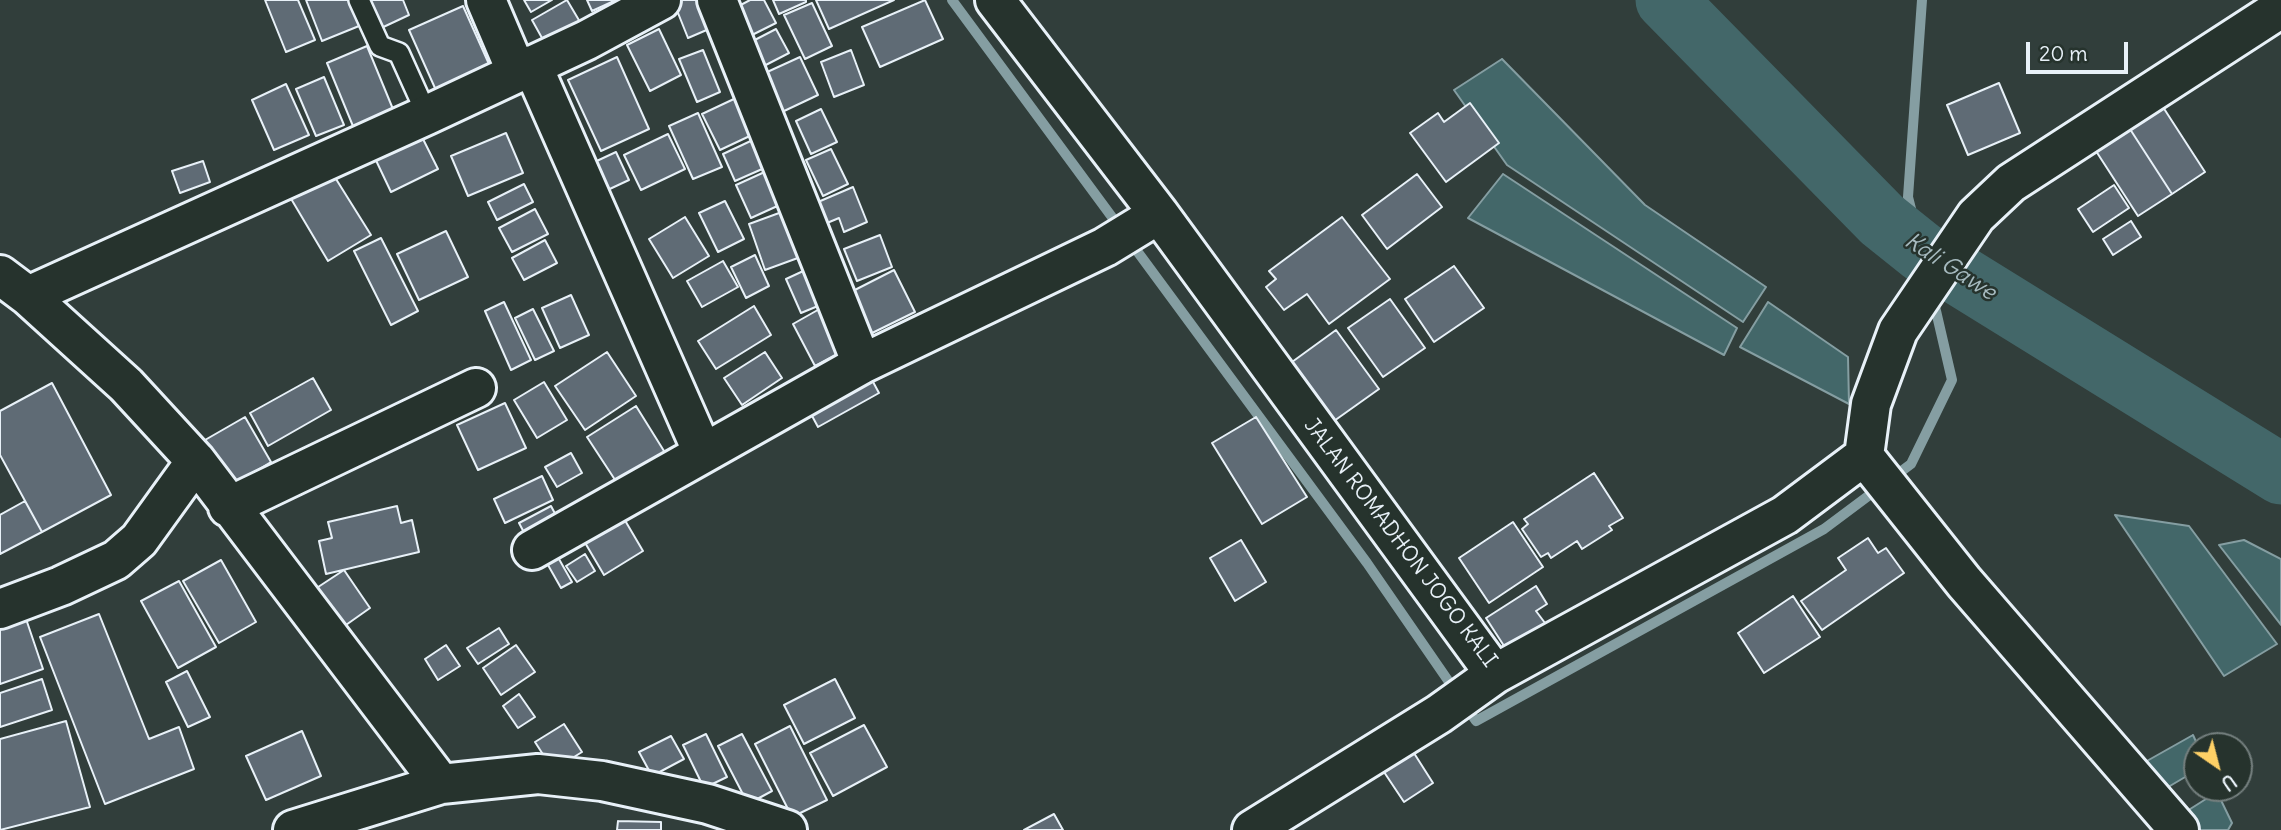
<!DOCTYPE html>
<html>
<head>
<meta charset="utf-8">
<style>
  body { margin:0 }
  #map { position:relative; width:2281px; height:830px; overflow:hidden; background:#313e3b; font-family:Delius,sans-serif }
  canvas { display:block }
  .north { position:absolute; left:2183px; top:732px; width:70px; height:70px; box-sizing:border-box; background:#26332d; border:2px solid #747f7e; border-radius:50%; rotate:145deg; font-size:19px; font-weight:700; line-height:28px; text-align:center; color:#e8f1f8 }
  .north::after { content:''; display:block; margin:auto; width:24px; height:32px; background:#ffd166; clip-path:polygon(50% 0,100% 100%,50% 72%,0 100%) }
  .scale { position:absolute; left:2026px; top:42px; width:102px; height:32px; box-sizing:border-box; border:4px solid #e8f1f8; border-top:0; padding-left:9px; font-size:21px; line-height:24px; white-space:nowrap; color:#e8f1f8; -webkit-text-stroke:5px #26332d; paint-order:stroke }
</style>
</head>
<body>
<div id="map">
<canvas width="2281" height="830"></canvas>
<div class="north">U</div>
<div class="scale">20 m</div>
</div>
<script>
const ctx = document.querySelector('canvas').getContext('2d');
ctx.lineJoin = 'round';
function fill(path, color) {
  ctx.fillStyle = color;
  ctx.fill(path, 'evenodd');
}
function poly(rows) {
  const path = new Path2D();
  for (const r of rows) {
    path.moveTo(r[0], r[1]);
    for (let i = 2; i < r.length; i += 2) path.lineTo(r[i], r[i + 1]);
  }
  return path;
}
function strokePath(path, color, width, dash) {
  ctx.strokeStyle = color;
  ctx.lineWidth = width;
  ctx.lineCap = dash ? 'butt' : 'round';
  ctx.setLineDash(dash || []);
  ctx.stroke(path);
}
function drawText(font, color, halo, rows, align = 'center') {
  ctx.font = font + ' Delius,sans-serif';
  ctx.lineWidth = 5;
  ctx.setLineDash([]);
  ctx.textBaseline = 'middle';
  ctx.strokeStyle = halo;
  ctx.fillStyle = color;
  for (const [text, x, y, turn = 0] of rows) {
    ctx.save();
    ctx.translate(x, y);
    ctx.rotate((+turn || 0) * Math.PI / 180);
    ctx.textAlign = isNaN(turn) ? turn : align;
    if (halo) ctx.strokeText(text, 0, 0);
    ctx.fillText(text, 0, 0);
    ctx.restore();
  }
}
const water = poly([
  [1502,59,1645,205,1766,287,1743,322,1507,165,1454,90,1502,59],
  [1503,174,1737,328,1724,355,1468,218,1503,174],
  [1768,302,1848,357,1849,404,1740,347,1768,302],
  [2115,515,2189,526,2277,644,2224,676,2115,515],
  [2244,540,2281,559,2281,625,2219,545,2244,540],
  [2193,735,2198,746,2197,770,2158,793,2138,766,2193,735],
  [2217,792,2232,823,2228,830,2186,830,2176,818,2217,792]
]);
const stream = poly([
  [952,0,1367,563,1476,721,1824,529,1911,464,1952,380,1933,298],
  [1922,0,1908,197,1927,272]
]);
const river = poly([
  [1666,0,1882,220,1922,252,2281,474]
]);
const building = poly([
  [265,0,298,0,315,40,286,52,265,0],
  [306,0,355,0,364,24,322,41,306,0],
  [364,0,403,0,409,15,377,30,364,0],
  [524,0,552,0,531,12,524,0],
  [567,0,583,27,547,47,532,20,567,0],
  [587,0,616,0,592,11,587,0],
  [680,0,705,0,716,26,688,38,674,3,680,0],
  [750,0,764,0,776,23,750,36,735,8,750,0],
  [773,0,806,0,806,2,779,14,773,0],
  [816,0,894,0,829,29,816,0],
  [925,0,943,39,880,67,862,27,925,0],
  [812,3,832,46,805,59,784,15,812,3],
  [463,6,493,73,439,97,409,30,463,6],
  [659,29,681,75,650,91,627,45,659,29],
  [776,29,789,53,760,68,747,44,776,29],
  [367,46,395,114,355,131,327,63,367,46],
  [703,50,720,92,697,102,679,59,703,50],
  [851,50,864,85,834,97,821,62,851,50],
  [617,57,649,129,601,151,568,80,617,57],
  [800,57,818,95,782,112,765,73,800,57],
  [324,77,344,125,316,136,296,89,324,77],
  [1999,83,2020,133,1968,155,1947,105,1999,83],
  [286,84,309,135,274,150,252,100,286,84],
  [736,98,754,134,720,150,702,114,736,98],
  [1470,103,1499,143,1446,182,1410,133,1438,113,1444,122,1470,103],
  [2161,104,2205,172,2172,194,2128,126,2161,104],
  [821,109,837,142,811,154,796,121,821,109],
  [698,113,722,167,693,179,669,126,698,113],
  [2128,126,2172,194,2138,216,2094,148,2128,126],
  [418,129,438,169,391,192,372,152,418,129],
  [506,133,523,173,468,196,451,156,506,133],
  [668,134,685,169,641,190,624,155,668,134],
  [757,138,769,166,735,181,723,154,757,138],
  [831,149,848,184,823,196,806,160,831,149],
  [616,152,629,180,599,194,586,166,616,152],
  [203,161,210,182,180,193,172,171,203,161],
  [769,170,784,203,751,218,736,185,769,170],
  [331,171,371,235,328,261,290,197,331,171],
  [1417,174,1442,207,1387,249,1362,215,1417,174],
  [524,184,533,202,497,220,488,202,524,184],
  [2114,185,2129,208,2093,232,2078,209,2114,185],
  [853,187,867,222,844,232,839,218,827,223,818,202,853,187],
  [725,201,744,239,718,252,699,213,725,201],
  [535,209,548,234,512,252,499,228,535,209],
  [790,209,806,255,765,270,749,224,790,209],
  [685,217,709,256,673,278,649,239,685,217],
  [1342,217,1390,279,1329,324,1307,294,1284,310,1266,287,1276,279,1269,271,1342,217],
  [2131,221,2141,237,2113,255,2103,239,2131,221],
  [446,231,468,277,419,300,397,254,446,231],
  [880,235,892,267,857,281,844,249,880,235],
  [381,238,418,311,391,325,354,251,381,238],
  [545,240,557,263,524,280,512,258,545,240],
  [755,255,769,286,746,298,731,267,755,255],
  [723,261,738,287,702,307,687,281,723,261],
  [814,266,830,301,801,313,786,279,814,266],
  [1454,266,1484,308,1434,342,1405,299,1454,266],
  [894,270,915,312,866,336,845,295,894,270],
  [571,295,589,335,560,348,542,308,571,295],
  [1390,299,1425,348,1383,377,1348,328,1390,299],
  [504,302,531,360,511,370,485,311,504,302],
  [754,306,771,335,716,369,698,341,754,306],
  [823,307,846,350,815,366,793,324,823,307],
  [533,309,554,351,535,360,515,318,533,309],
  [1336,330,1379,389,1334,421,1292,362,1336,330],
  [607,352,636,396,585,430,555,386,607,352],
  [765,352,782,378,742,405,724,378,765,352],
  [865,367,879,393,818,427,804,401,865,367],
  [313,378,331,410,268,446,250,413,313,378],
  [544,382,567,420,537,438,514,400,544,382],
  [52,383,111,495,42,532,0,455,0,411,52,383],
  [505,403,526,448,478,470,457,425,505,403],
  [636,406,669,459,621,489,587,437,636,406],
  [245,417,271,462,231,486,205,440,245,417],
  [1256,417,1307,497,1262,524,1212,443,1256,417],
  [571,453,582,473,557,487,545,467,571,453],
  [1594,473,1623,518,1609,526,1612,530,1582,549,1577,541,1551,558,1548,553,1541,557,1522,529,1528,524,1524,519,1594,473],
  [542,476,553,500,505,523,494,499,542,476],
  [25,501,42,532,0,554,0,515,25,501],
  [397,506,401,523,412,520,419,552,326,574,319,541,332,538,328,522,397,506],
  [551,506,560,523,528,540,519,523,551,506],
  [623,517,643,551,604,575,584,541,623,517],
  [1513,522,1543,567,1489,603,1459,558,1513,522],
  [1868,538,1878,553,1886,548,1904,573,1822,630,1801,601,1846,570,1838,558,1868,538],
  [1241,540,1266,582,1235,601,1210,558,1241,540],
  [555,552,572,582,561,588,544,558,555,552],
  [585,554,595,571,577,582,566,566,585,554],
  [221,560,256,622,219,643,183,581,221,560],
  [344,570,370,608,336,632,309,593,344,570],
  [179,581,216,647,178,668,141,601,179,581],
  [1536,586,1547,604,1536,611,1545,623,1506,649,1486,618,1536,586],
  [1793,596,1820,637,1764,673,1738,633,1793,596],
  [23,610,43,669,0,684,0,618,23,610],
  [99,614,149,739,179,727,194,769,105,804,40,637,99,614],
  [499,628,509,644,478,664,467,648,499,628],
  [446,645,460,666,438,680,425,659,446,645],
  [516,645,535,672,501,695,483,668,516,645],
  [187,671,210,717,188,727,166,682,187,671],
  [42,679,52,710,0,727,0,693,42,679],
  [835,679,855,718,804,744,784,705,835,679],
  [519,694,535,717,518,728,503,706,519,694],
  [66,721,90,807,0,830,0,739,66,721],
  [564,724,582,752,553,770,535,742,564,724],
  [864,725,887,767,833,796,810,753,864,725],
  [790,726,827,800,792,817,755,744,790,726],
  [302,731,321,776,266,800,246,756,302,731],
  [706,734,727,777,704,788,683,745,706,734],
  [742,734,772,791,748,804,718,746,742,734],
  [671,736,684,759,652,776,639,752,671,736],
  [1412,750,1433,783,1404,802,1382,769,1412,750],
  [1054,814,1063,830,1024,830,1054,814],
  [618,821,661,822,661,830,617,830,618,821]
]);
const lane = poly([
  [359,0,380,46,399,53,427,115]
]);
const street = poly([
  [486,0,517,73],
  [717,0,862,364],
  [995,0,1159,214,1495,674],
  [532,65,703,453],
  [0,275,28,296,126,385,196,461,441,784],
  [28,296,427,115,587,40,661,0],
  [1864,456,1964,582,2179,830],
  [228,507,476,388],
  [532,550,862,364,1105,247,1159,214],
  [0,609,61,586,116,560,139,540,196,461],
  [293,830,441,784,538,774,602,781,708,804,787,830],
  [1252,830,1439,714,1495,674,1785,515,1864,456,1871,404,1898,331,1976,216,2011,183,2281,8]
]);
const streetNames = [
  ["JALAN ROMADHON JOGO KALI",1400,543,53]
];
const waterNames = [
  ["Kali Gawe",1950,267,33]
];
fill(water, '#436769');
strokePath(water, '#859ea2', 2);
strokePath(stream, '#859ea2', 10);
strokePath(river, '#436769', 61);
fill(building, '#5f6b75');
strokePath(building, '#e8f1f8', 2);
strokePath(lane, '#e8f1f8', 24);
strokePath(street, '#e8f1f8', 44);
strokePath(lane, '#26332d', 19);
strokePath(street, '#26332d', 38);
drawText('21px', '#e8f1f8', '#26332d', streetNames);
drawText('italic 23px', '#a6babf', '#26332d', waterNames);
</script>
</body>
</html>
